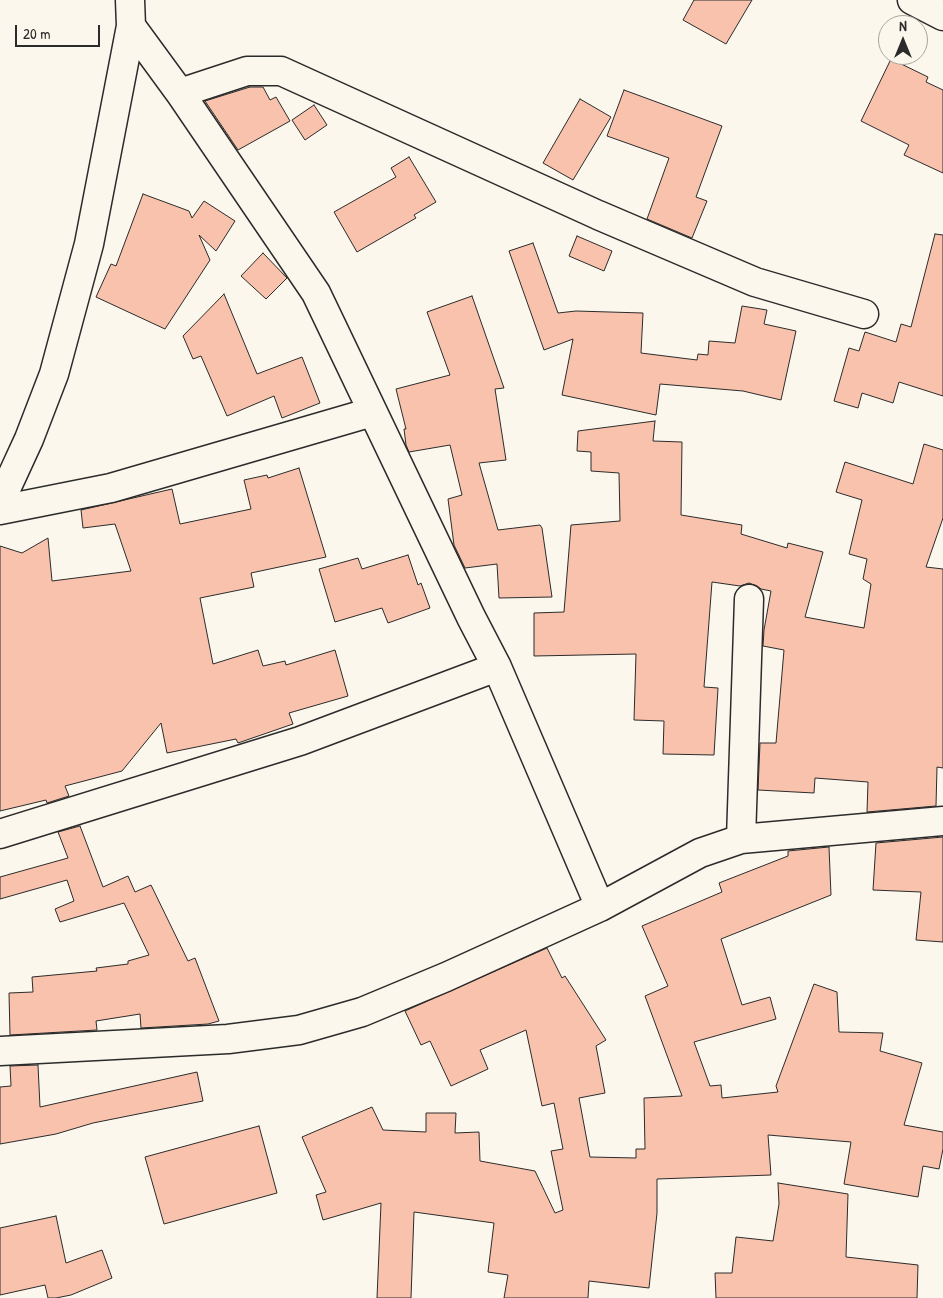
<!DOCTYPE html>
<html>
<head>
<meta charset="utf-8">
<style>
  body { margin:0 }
  #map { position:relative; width:943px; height:1298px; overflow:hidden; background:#fbf7ec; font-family:"Patrick Hand",sans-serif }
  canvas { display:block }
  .north { position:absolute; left:878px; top:15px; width:50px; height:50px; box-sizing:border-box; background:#fbf7ec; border:1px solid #a8a59f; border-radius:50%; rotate:0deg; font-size:14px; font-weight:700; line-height:20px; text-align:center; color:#2b2b2b }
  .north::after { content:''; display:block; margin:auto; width:18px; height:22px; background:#2b2b2b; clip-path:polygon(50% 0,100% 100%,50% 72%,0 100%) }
  .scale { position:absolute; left:15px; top:25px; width:85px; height:22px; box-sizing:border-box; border:2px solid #2b2b2b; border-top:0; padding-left:6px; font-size:15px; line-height:18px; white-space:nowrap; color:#2b2b2b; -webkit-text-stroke:4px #fbf7ec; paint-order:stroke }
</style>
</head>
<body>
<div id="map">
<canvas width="943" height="1298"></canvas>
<div class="north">N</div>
<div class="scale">20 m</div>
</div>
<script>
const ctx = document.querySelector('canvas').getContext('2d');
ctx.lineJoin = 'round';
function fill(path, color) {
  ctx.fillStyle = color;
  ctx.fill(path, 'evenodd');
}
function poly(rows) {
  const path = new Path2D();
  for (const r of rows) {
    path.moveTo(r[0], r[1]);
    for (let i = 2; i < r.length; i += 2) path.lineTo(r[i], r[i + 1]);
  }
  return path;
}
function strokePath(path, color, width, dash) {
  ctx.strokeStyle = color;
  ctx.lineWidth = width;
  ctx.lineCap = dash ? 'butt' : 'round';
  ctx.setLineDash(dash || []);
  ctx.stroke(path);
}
const building = poly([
  [694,0,752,0,726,44,683,20,694,0],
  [891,59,928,77,926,82,943,90,943,173,904,155,909,145,861,121,891,59],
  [250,87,263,87,270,100,276,97,290,121,238,150,205,101,250,87],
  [624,90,722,126,696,197,707,201,692,238,647,219,669,158,607,136,624,90],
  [580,99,611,117,573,180,543,163,580,99],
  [314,105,327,125,305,140,292,120,314,105],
  [409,157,436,202,414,215,416,218,357,252,334,212,396,177,391,168,409,157],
  [143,194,189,211,192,218,204,201,235,221,216,251,199,235,210,260,165,329,96,297,111,264,116,266,143,194],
  [935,234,943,235,943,396,899,382,893,403,862,393,858,408,834,401,849,348,859,351,865,332,896,342,901,324,911,327,935,234],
  [577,236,612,251,604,271,569,256,577,236],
  [533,243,558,313,576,311,643,313,641,353,697,360,698,354,708,355,709,341,735,343,742,306,767,310,764,324,796,331,781,400,743,391,660,384,656,415,562,395,573,339,544,350,509,251,533,243],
  [263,253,287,278,266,299,241,276,263,253],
  [224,294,257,374,302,357,320,403,282,418,274,396,227,416,201,356,193,359,183,336,224,294],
  [472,296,504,388,495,389,506,460,479,463,498,530,540,525,542,528,552,597,499,598,497,564,465,568,454,545,448,499,462,495,450,445,409,452,406,445,404,429,406,429,396,389,450,375,427,312,472,296],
  [655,421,653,441,682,442,681,515,742,525,741,534,787,548,788,543,823,552,805,617,864,628,871,584,863,579,867,559,849,554,862,500,836,492,845,462,913,484,924,444,943,450,943,518,926,567,943,569,943,768,937,767,936,806,867,812,868,782,815,778,814,793,758,790,760,743,776,743,784,650,763,646,764,630,771,591,761,589,757,586,749,583,740,586,712,582,704,687,718,688,714,755,663,754,664,721,634,720,636,654,534,656,534,613,564,612,571,525,620,521,619,473,591,471,591,452,577,451,578,431,655,421],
  [299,468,326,557,251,573,254,587,200,598,213,664,258,650,263,666,285,661,286,665,335,650,348,696,289,713,293,724,238,743,236,739,167,753,161,723,122,771,65,786,69,796,47,803,46,800,0,811,0,546,22,553,48,538,52,581,131,571,115,524,83,528,81,510,172,489,180,524,251,509,244,480,267,475,268,478,299,468],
  [408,555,418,585,421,583,430,608,388,623,382,608,335,622,319,569,358,558,362,569,408,555],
  [80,826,103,887,128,876,135,892,151,885,188,961,195,958,219,1021,208,1024,141,1028,140,1014,96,1021,97,1030,10,1035,9,993,33,992,32,977,97,971,96,968,128,964,128,961,149,955,124,903,60,922,55,909,74,901,67,880,0,899,0,877,68,858,58,832,80,826],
  [943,837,943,942,916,940,921,892,873,890,876,843,943,837],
  [829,847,831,895,721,939,742,1005,770,997,776,1019,694,1042,710,1086,721,1085,722,1098,778,1092,776,1086,814,984,837,992,839,1032,883,1033,880,1051,922,1063,904,1125,943,1132,943,1149,939,1169,923,1166,918,1197,844,1184,851,1142,768,1135,771,1175,657,1179,657,1213,649,1288,589,1281,588,1298,504,1298,508,1275,488,1272,494,1223,414,1212,411,1298,377,1298,381,1203,323,1220,316,1195,326,1192,302,1137,372,1107,383,1130,426,1132,426,1113,456,1113,455,1133,479,1132,480,1161,535,1171,555,1213,563,1210,551,1151,563,1149,554,1103,542,1106,526,1030,480,1050,488,1069,451,1086,430,1041,421,1045,405,1011,547,948,562,978,565,976,606,1040,596,1046,605,1093,579,1098,590,1157,636,1158,636,1149,645,1149,644,1098,682,1096,645,996,668,986,642,926,722,892,719,883,788,856,788,851,829,847],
  [38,1065,40,1107,197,1072,203,1101,93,1123,56,1134,0,1144,0,1087,11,1086,10,1066,38,1065],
  [259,1126,277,1193,164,1224,145,1157,259,1126],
  [778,1183,848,1194,846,1257,918,1265,917,1298,716,1298,715,1273,732,1273,736,1237,773,1241,779,1204,778,1183],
  [56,1216,66,1263,102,1250,112,1278,71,1295,56,1298,48,1298,45,1285,0,1295,0,1228,56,1216]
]);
const minor = poly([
  [912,0,943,16],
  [131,26,180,93,316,293,471,617,497,667,600,907],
  [180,93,247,71,281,71,598,215,755,282,864,314],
  [0,502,29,439,54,374,89,244,131,26,130,0],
  [0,510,111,488,372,412],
  [0,834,300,741,497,667],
  [741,839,749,599],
  [0,1051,228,1039,299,1030,362,1012,446,977,600,907,700,853,741,839,943,821]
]);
fill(building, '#f9c2ac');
strokePath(building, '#2b2b2b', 1);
strokePath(minor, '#2b2b2b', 31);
strokePath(minor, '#fbf7ec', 28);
</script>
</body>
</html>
